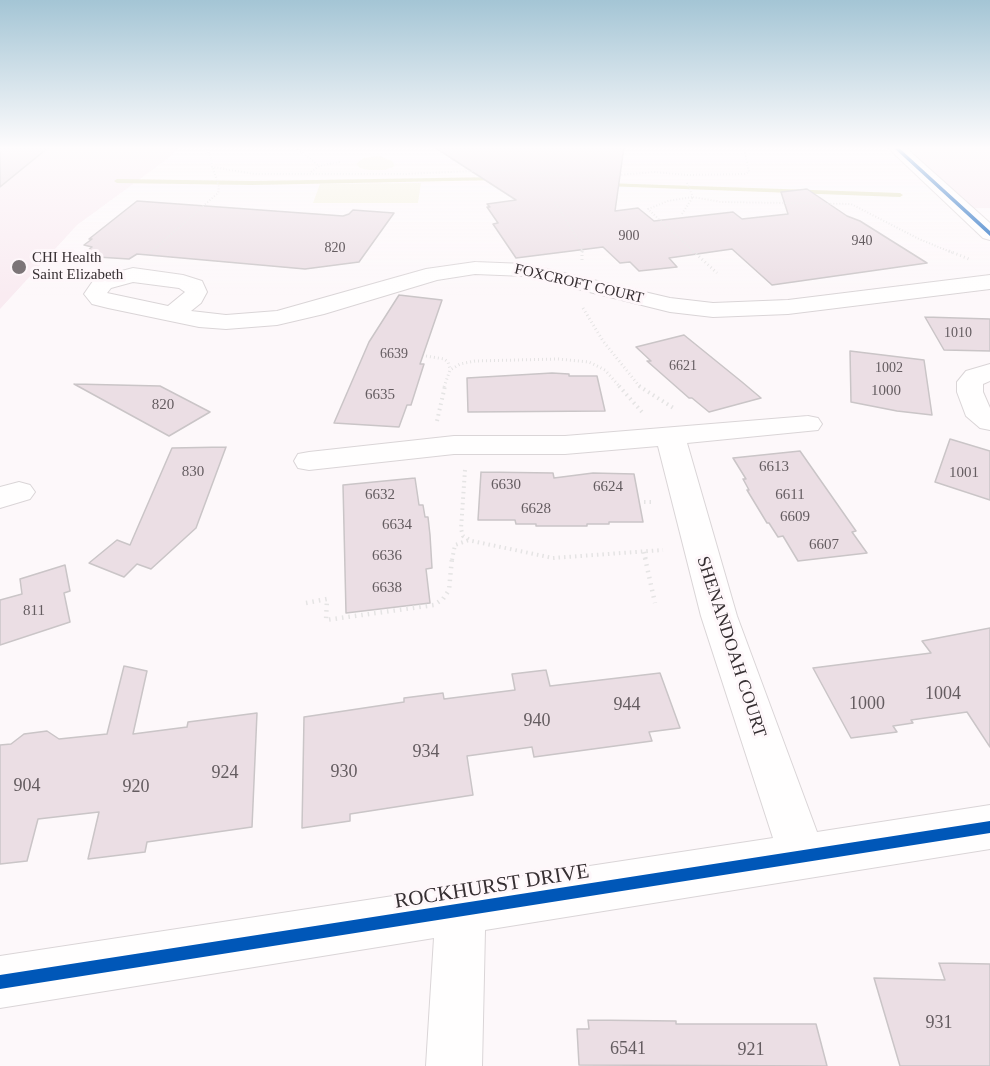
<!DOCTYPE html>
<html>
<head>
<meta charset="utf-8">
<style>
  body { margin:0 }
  canvas { display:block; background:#fdf8fa }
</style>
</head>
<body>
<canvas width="990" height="1066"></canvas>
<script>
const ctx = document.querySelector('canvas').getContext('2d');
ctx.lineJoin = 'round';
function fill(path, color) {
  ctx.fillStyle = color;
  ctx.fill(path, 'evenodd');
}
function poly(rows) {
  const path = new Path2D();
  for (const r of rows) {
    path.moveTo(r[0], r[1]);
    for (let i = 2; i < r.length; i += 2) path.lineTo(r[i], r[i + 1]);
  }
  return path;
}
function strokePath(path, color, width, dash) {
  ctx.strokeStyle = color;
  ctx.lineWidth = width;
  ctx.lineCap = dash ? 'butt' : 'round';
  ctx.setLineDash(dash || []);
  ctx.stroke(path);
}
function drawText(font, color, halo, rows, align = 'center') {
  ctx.font = font + ' Georgia,serif';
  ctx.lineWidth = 6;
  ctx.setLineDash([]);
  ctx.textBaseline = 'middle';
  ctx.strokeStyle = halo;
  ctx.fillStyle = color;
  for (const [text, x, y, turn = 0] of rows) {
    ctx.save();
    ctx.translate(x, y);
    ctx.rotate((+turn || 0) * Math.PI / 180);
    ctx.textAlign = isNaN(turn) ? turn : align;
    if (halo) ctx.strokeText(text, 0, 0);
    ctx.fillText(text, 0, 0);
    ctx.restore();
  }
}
const built = poly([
  [0,147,178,147,170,157,77,225,0,309],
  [895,147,990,147,990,208,962,208]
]);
const green = poly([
  [380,156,392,161,395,166,385,170,368,170,360,168,356,164,363,158],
  [421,183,418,203,313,203,320,184]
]);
const stream = poly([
  [498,177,500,178,500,180,252,185,117,183,114,181,117,179,252,181,498,177],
  [606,183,900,193,903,195,900,197,604,186,604,184,606,183]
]);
const building = poly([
  [0,147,49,147,0,187,0,147],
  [434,147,624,147,615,211,638,208,654,221,733,212,742,219,788,214,781,192,807,189,847,216,860,221,927,263,772,285,732,249,669,258,677,267,639,271,630,262,620,263,603,247,516,258,493,224,498,223,487,207,490,207,487,204,516,200,434,147],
  [137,201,343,216,349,214,353,210,394,213,359,262,305,269,137,254,129,259,81,256,92,247,84,245,92,239,89,239,137,201],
  [399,295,442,300,420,364,424,364,411,405,407,405,399,427,334,423,369,342,399,295],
  [925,317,990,319,990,351,944,350,925,317],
  [684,335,742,382,761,398,709,412,692,398,689,398,647,361,651,361,636,347,684,335],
  [850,351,924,360,932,415,897,411,851,402,850,351],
  [552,373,569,374,569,376,597,376,605,411,468,412,467,378,552,373],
  [74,384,160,386,210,412,169,436,74,384],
  [950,439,990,451,990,500,935,482,950,439],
  [226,447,196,528,151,569,137,564,124,577,89,563,117,540,130,545,172,448,226,447],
  [800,451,856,531,852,532,867,553,798,561,783,536,778,537,769,523,767,523,747,490,749,490,743,479,746,479,733,458,800,451],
  [481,472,553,473,554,478,593,473,634,474,643,522,609,522,609,524,587,524,587,526,536,526,536,524,516,524,515,520,478,520,481,472],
  [415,478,419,505,423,505,425,517,428,517,430,535,432,568,426,569,430,603,346,613,343,485,415,478],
  [65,565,70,591,64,593,70,622,0,645,0,600,22,594,20,579,65,565],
  [990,628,990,747,967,712,911,720,913,723,893,726,897,732,851,738,813,668,931,653,922,641,990,628],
  [124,666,147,671,133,734,187,727,188,722,257,713,252,827,147,842,145,852,88,859,99,812,38,819,27,861,0,864,0,745,11,744,24,734,47,731,59,739,107,734,124,666],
  [546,670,550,686,660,673,680,728,649,732,652,741,534,757,532,747,467,756,473,795,350,814,350,821,302,828,304,717,404,702,404,698,443,693,444,699,515,690,512,674,546,670],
  [939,963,990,964,990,1066,900,1066,874,978,945,980,939,963],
  [588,1020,676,1021,676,1024,816,1024,827,1066,579,1065,577,1029,589,1029,588,1020]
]);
const pathFar3 = poly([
  [205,147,211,157,212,167,255,174,404,174,496,170,595,177,654,172,687,175,745,174,749,172,744,147],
  [296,147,319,166],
  [311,172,319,166,340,162],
  [687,183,693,197,721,202,851,204,919,239,953,253],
  [692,197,668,201,648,209,695,253],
  [555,202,578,240,583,253],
  [682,214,693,197],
  [151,252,218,193,219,187,213,168]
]);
const pathFar2 = poly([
  [693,251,717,273],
  [949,251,969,259],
  [582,260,582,251],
  [583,308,603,341,640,387],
  [426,356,444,359,448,362,450,369],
  [444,387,450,370,460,364,475,361,558,359,589,362,605,370,620,387]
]);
const pathFar1 = poly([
  [619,386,642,412],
  [639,386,675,409],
  [437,421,445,386],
  [465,470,461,529,463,536,472,541,553,558,663,550],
  [644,502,655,502],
  [644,552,646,560],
  [452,560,455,545,469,540]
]);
const path = poly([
  [645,558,655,603],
  [306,603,327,599,326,620,434,605,443,599,449,590,452,558]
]);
const minor = poly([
  [887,147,905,147,990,223,990,240,983,238,887,147],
  [475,262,525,264,670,298,713,303,788,300,990,275,990,289,788,314,713,317,670,312,525,276,475,274,437,280,324,314,277,325,226,329,199,327,108,308,92,304,84,294,95,278,133,268,183,275,202,281,207,292,201,303,191,311,226,315,277,311,426,269,475,262],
  [133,282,179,288,185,292,168,306,107,293,111,288,133,282],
  [990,364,990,381,983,384,983,392,990,408,990,430,980,428,966,416,957,392,957,382,966,371,990,364],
  [808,416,818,418,822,424,818,430,687,443,737,616,817,832,990,805,990,849,485,930,482,1066,426,1066,434,938,0,1008,0,956,773,838,701,616,658,446,565,454,454,454,309,470,298,468,294,461,298,454,309,452,454,436,565,436,808,416],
  [19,482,30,485,35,492,30,499,0,508,0,487,19,482]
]);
const cycleway = poly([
  [893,147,898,147,990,231,990,236,893,147],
  [990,821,990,833,0,989,0,975,990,821]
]);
const markers = [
  [19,267,8,"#7c7578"]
];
const farNumbernames = [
  ["900",629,236],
  ["940",862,241],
  ["820",335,248],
  ["1010",958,333],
  ["6639",394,354],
  ["6621",683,366],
  ["1002",889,368]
];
const farPoinames = [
  ["CHI Health",32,258],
  ["Saint Elizabeth",32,275]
];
const farStreetnames = [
  ["FOXCROFT COURT",579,284,13]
];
const numberNames = [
  ["1000",886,391],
  ["6635",380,395],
  ["820",163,405],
  ["6613",774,467],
  ["830",193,472],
  ["1001",964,473],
  ["6630",506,485],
  ["6624",608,487],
  ["6632",380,495],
  ["6611",790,495],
  ["6628",536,509],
  ["6609",795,517],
  ["6634",397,525],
  ["6607",824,545],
  ["6636",387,556],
  ["6638",387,588],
  ["811",34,611]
];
const streetNames = [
  ["SHENANDOAH COURT",731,647,72]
];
const nearNumbernames = [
  ["1004",943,694],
  ["1000",867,704],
  ["944",627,705],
  ["940",537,721],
  ["934",426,752],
  ["930",344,772],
  ["924",225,773],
  ["904",27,786],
  ["920",136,787],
  ["931",939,1023],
  ["6541",628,1049],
  ["921",751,1050]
];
const nearStreetnames = [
  ["ROCKHURST DRIVE",492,887,-9]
];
fill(built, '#f9ebf1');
fill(green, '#f4f2de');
fill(stream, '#dfdeb8');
fill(building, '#ebdee4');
strokePath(building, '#cac5c7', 1.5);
strokePath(minor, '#dad5d7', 2);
strokePath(pathFar3, '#e5e4e4', 2, [1, 2]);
strokePath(pathFar2, '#e5e4e4', 3, [1, 3]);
strokePath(pathFar1, '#e5e4e4', 4, [1.5, 4]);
strokePath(path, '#e5e4e4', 4.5, [1.5, 5]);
fill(minor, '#fffefe');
fill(cycleway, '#0057b8');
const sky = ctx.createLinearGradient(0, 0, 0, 296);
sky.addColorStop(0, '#a4c5d5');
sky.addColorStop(0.5, '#fefcfd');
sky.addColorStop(1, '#fefcfd00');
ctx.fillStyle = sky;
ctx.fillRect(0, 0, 990, 296);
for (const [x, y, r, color] of markers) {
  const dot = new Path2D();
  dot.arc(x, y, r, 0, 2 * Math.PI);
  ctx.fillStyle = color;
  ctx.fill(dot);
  strokePath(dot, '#fef7fa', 2);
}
drawText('14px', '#645c60', null, farNumbernames);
drawText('15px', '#362f32', '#fef7fa', farPoinames, 'left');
drawText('15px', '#362f32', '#fef7fa', farStreetnames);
drawText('15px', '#645c60', null, numberNames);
drawText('18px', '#362f32', '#fef7fa', streetNames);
drawText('18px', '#645c60', null, nearNumbernames);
drawText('21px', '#362f32', '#fef7fa', nearStreetnames);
</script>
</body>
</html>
